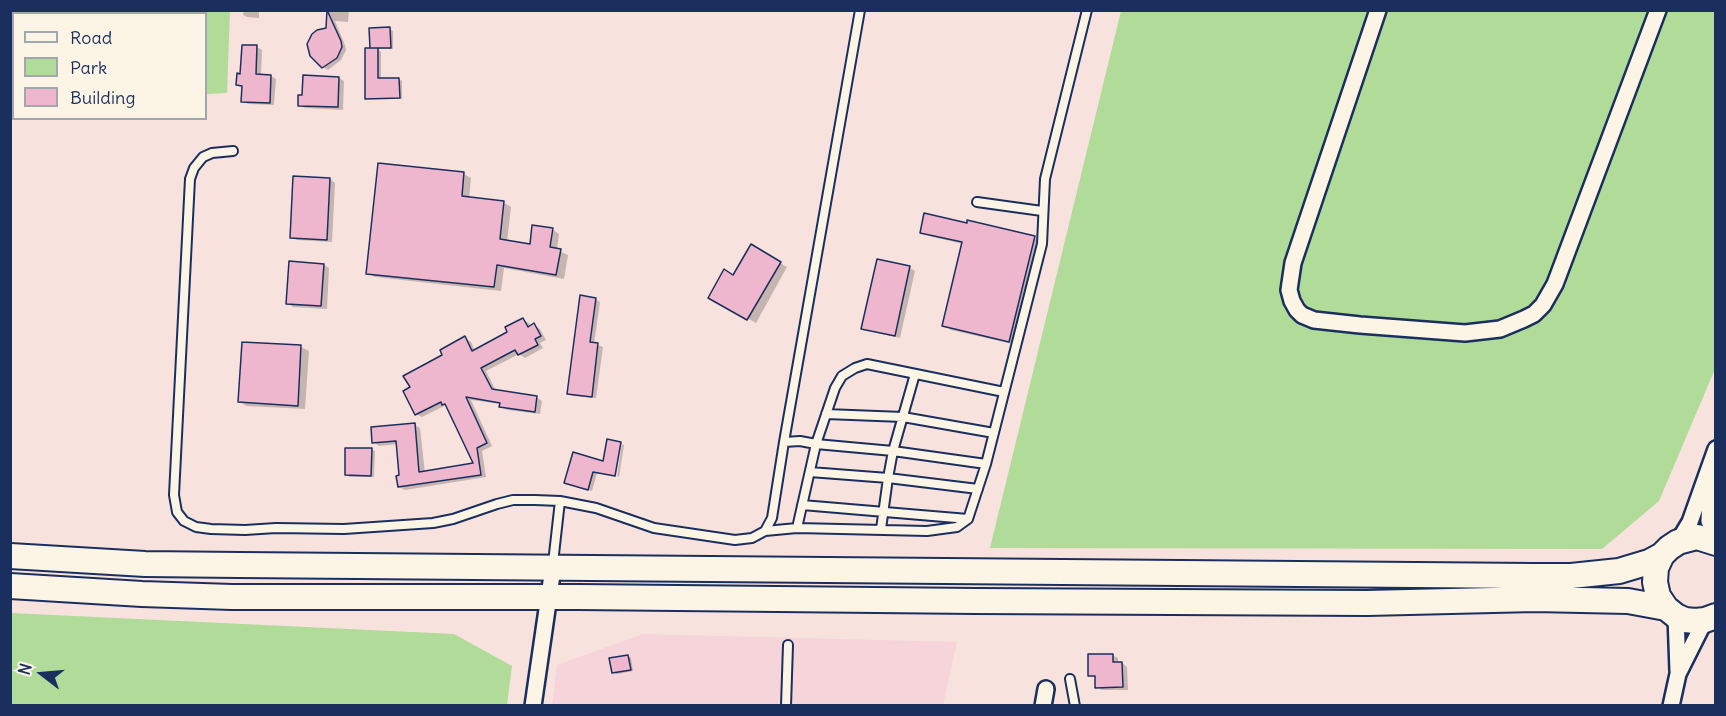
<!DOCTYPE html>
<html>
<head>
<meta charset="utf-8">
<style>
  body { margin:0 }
  #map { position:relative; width:1726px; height:716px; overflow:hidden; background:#f8e2de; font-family:Delius,sans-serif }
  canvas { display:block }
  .frame { position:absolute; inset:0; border:12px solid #1b2f5e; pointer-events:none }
  .legend { position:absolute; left:12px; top:12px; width:195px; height:108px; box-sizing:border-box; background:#fcf5e5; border:2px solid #a2a6af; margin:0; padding:8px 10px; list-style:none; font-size:18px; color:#1b2f5e }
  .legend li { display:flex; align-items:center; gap:12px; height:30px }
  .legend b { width:30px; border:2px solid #a2a6af }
  .north { position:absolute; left:12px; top:644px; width:60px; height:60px; -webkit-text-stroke:4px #fcf5e5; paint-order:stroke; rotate:286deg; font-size:16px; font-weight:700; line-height:24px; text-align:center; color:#1b2f5e }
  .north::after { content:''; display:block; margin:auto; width:21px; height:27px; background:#1b2f5e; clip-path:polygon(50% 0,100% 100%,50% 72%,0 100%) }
</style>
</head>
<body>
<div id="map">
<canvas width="1726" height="716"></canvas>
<div class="frame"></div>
<ul class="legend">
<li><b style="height:8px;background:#fcf5e5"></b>Road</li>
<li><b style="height:16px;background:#b0db99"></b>Park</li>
<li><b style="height:16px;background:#eeb7cd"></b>Building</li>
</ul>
<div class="north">N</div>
</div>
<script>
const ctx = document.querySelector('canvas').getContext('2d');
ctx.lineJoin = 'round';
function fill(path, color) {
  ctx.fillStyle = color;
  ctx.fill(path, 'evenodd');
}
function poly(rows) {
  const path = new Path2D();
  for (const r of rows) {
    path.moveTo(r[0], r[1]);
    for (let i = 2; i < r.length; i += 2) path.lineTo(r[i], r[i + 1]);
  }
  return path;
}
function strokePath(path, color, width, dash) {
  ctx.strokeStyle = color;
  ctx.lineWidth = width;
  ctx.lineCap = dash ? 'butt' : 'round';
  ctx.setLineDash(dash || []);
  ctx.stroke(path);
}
const built = poly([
  [643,634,957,642,943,705,552,706,557,665]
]);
const green = poly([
  [10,11,230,11,227,93,206,94,206,14,14,14,14,96,11,96],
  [1121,11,1715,11,1715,369,1659,501,1602,549,990,548],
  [11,613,454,634,512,666,507,705,11,705]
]);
const shadow = poly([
  [244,10,259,10,259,18,247,17,243,15],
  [328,10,349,10,348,22,335,21,345,45,346,50,341,60,328,70,323,67],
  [390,29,393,31,393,49,377,49,381,52,381,80,399,79,402,81,402,99,370,99,367,98,371,50],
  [257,47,262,50,261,76,271,76,276,79,274,105,248,104,243,101,243,88,238,84],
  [339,78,344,81,343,110,305,108,299,105],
  [464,174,471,178,469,199,503,202,511,207,507,242,531,246,552,229,559,234,557,250,568,255,564,279,504,268,501,291,375,277,368,273],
  [330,179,335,183,332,242,297,240,291,237],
  [922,232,1034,238,1041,242,1017,345,951,330,944,325,963,244,929,236],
  [751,247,787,267,756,323,710,297,734,277],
  [878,261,910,268,915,271,900,338,869,331,863,328],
  [324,265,329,268,327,309,293,307,288,303],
  [595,299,600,302,594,344,603,347,596,398,573,396,568,393],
  [523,320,529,323,531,327,534,325,540,329,546,340,540,343,543,348,525,358,519,354,486,371,496,391,536,397,542,401,540,414,507,410,501,406,501,404,471,400,492,446,482,451,486,477,405,490,399,487,401,477,398,444,379,446,374,442,414,424,420,428,425,473,475,465,446,405,422,417,416,414,412,388,465,338,471,342,475,351,509,333],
  [243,344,301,347,309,351,305,409,247,406,240,402],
  [620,443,614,476,597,473,592,491,569,484,604,463],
  [622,444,624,445,619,477,617,476],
  [371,449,375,451,374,477,350,477,346,475],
  [1112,655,1118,658,1118,663,1122,663,1127,667,1128,690,1102,690,1097,687,1096,678,1090,675],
  [628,656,631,658,633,671,617,674,613,672]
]);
const building = poly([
  [327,10,341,41,342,47,337,58,322,68,310,56,307,44,312,34,317,30,326,28,327,10],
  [390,27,391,48,371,48,378,48,378,78,399,78,400,98,365,99,365,48,370,48,369,28,390,27],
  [242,45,257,45,256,74,271,75,270,103,241,102,242,86,236,85,237,73,240,74,242,45],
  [303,75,339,77,338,107,298,106,298,95,302,95,303,75],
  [378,163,464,172,462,196,504,201,500,239,530,244,532,225,553,228,550,247,561,249,556,275,497,265,494,287,366,274,378,163],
  [293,176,330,178,327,240,290,238,293,176],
  [924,213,967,223,967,220,1035,236,1009,342,942,326,962,242,920,233,924,213],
  [751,244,781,262,747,320,708,298,724,269,733,275,751,244],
  [877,259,910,266,895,336,861,329,877,259],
  [289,261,324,264,321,306,286,304,289,261],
  [580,295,596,298,590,342,598,343,592,397,567,394,580,295],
  [523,318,528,327,534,323,541,336,535,339,538,345,518,355,515,350,481,368,492,389,537,396,535,412,499,407,500,403,466,397,487,443,477,448,481,475,398,487,396,476,399,475,396,441,372,443,371,427,415,423,419,472,473,463,445,404,442,405,441,402,415,415,403,391,410,387,403,376,442,355,440,350,465,336,472,351,507,332,505,327,523,318],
  [242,342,301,345,298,406,238,402,242,342],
  [607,439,621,442,615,476,593,472,588,490,564,483,573,452,603,461,607,439],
  [345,448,372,448,371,476,345,475,345,448],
  [1088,654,1113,654,1113,662,1122,662,1123,687,1095,688,1095,676,1088,676,1088,654],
  [628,655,631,670,612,673,609,658,628,655]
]);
const lane = poly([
  [233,151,212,153,203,157,194,168,190,179,174,495,177,512,184,521,196,527,211,529,245,530,276,528,344,529,433,523,453,519,497,504,513,500,535,500,560,501,596,508,654,528,735,540,752,538,765,531,772,518,784,442,860,10],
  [977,202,1042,211],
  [826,414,903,417,994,433],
  [784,442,800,441,816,444,835,388,842,376,855,368,867,364,1004,392],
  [810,472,888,478,978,489],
  [802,505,968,519],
  [797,528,927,531,957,527,968,519,986,464,1042,244,1045,179,1087,10],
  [881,529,888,478,893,451,915,374],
  [765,531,797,528,816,444,893,451,986,464],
  [553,563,560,501],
  [1070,679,1075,706],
  [786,706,788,645]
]);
const street = poly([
  [1378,10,1293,263,1289,290,1292,301,1297,310,1302,315,1314,320,1360,325,1465,333,1500,329,1524,319,1534,314,1543,305,1555,284,1658,10],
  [1711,479,1709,521,1716,540],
  [1678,542,1690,522,1716,449],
  [1676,616,1678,671],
  [533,706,553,568],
  [1043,706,1046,689],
  [1671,706,1678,674,1705,620]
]);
const primary = poly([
  [1716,543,1697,537,1678,542,1669,548,1662,555,1656,568,1655,582,1658,596,1666,608,1676,616,1685,620,1695,621,1705,620,1716,616],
  [10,556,145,564,239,565,1533,576,1571,576,1619,571,1649,562,1662,555],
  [10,586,142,594,232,597,578,597,976,601,1367,603,1535,599,1628,601,1666,608]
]);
fill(built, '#f5d5d9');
fill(green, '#b0db99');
fill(shadow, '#0003');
fill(building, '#eeb7cd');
strokePath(building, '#1b2f5e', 1.5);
strokePath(lane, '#1b2f5e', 12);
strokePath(street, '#1b2f5e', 20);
strokePath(primary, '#1b2f5e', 28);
strokePath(lane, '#fcf5e5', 8);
strokePath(street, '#fcf5e5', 15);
strokePath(primary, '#fcf5e5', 24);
</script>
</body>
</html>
